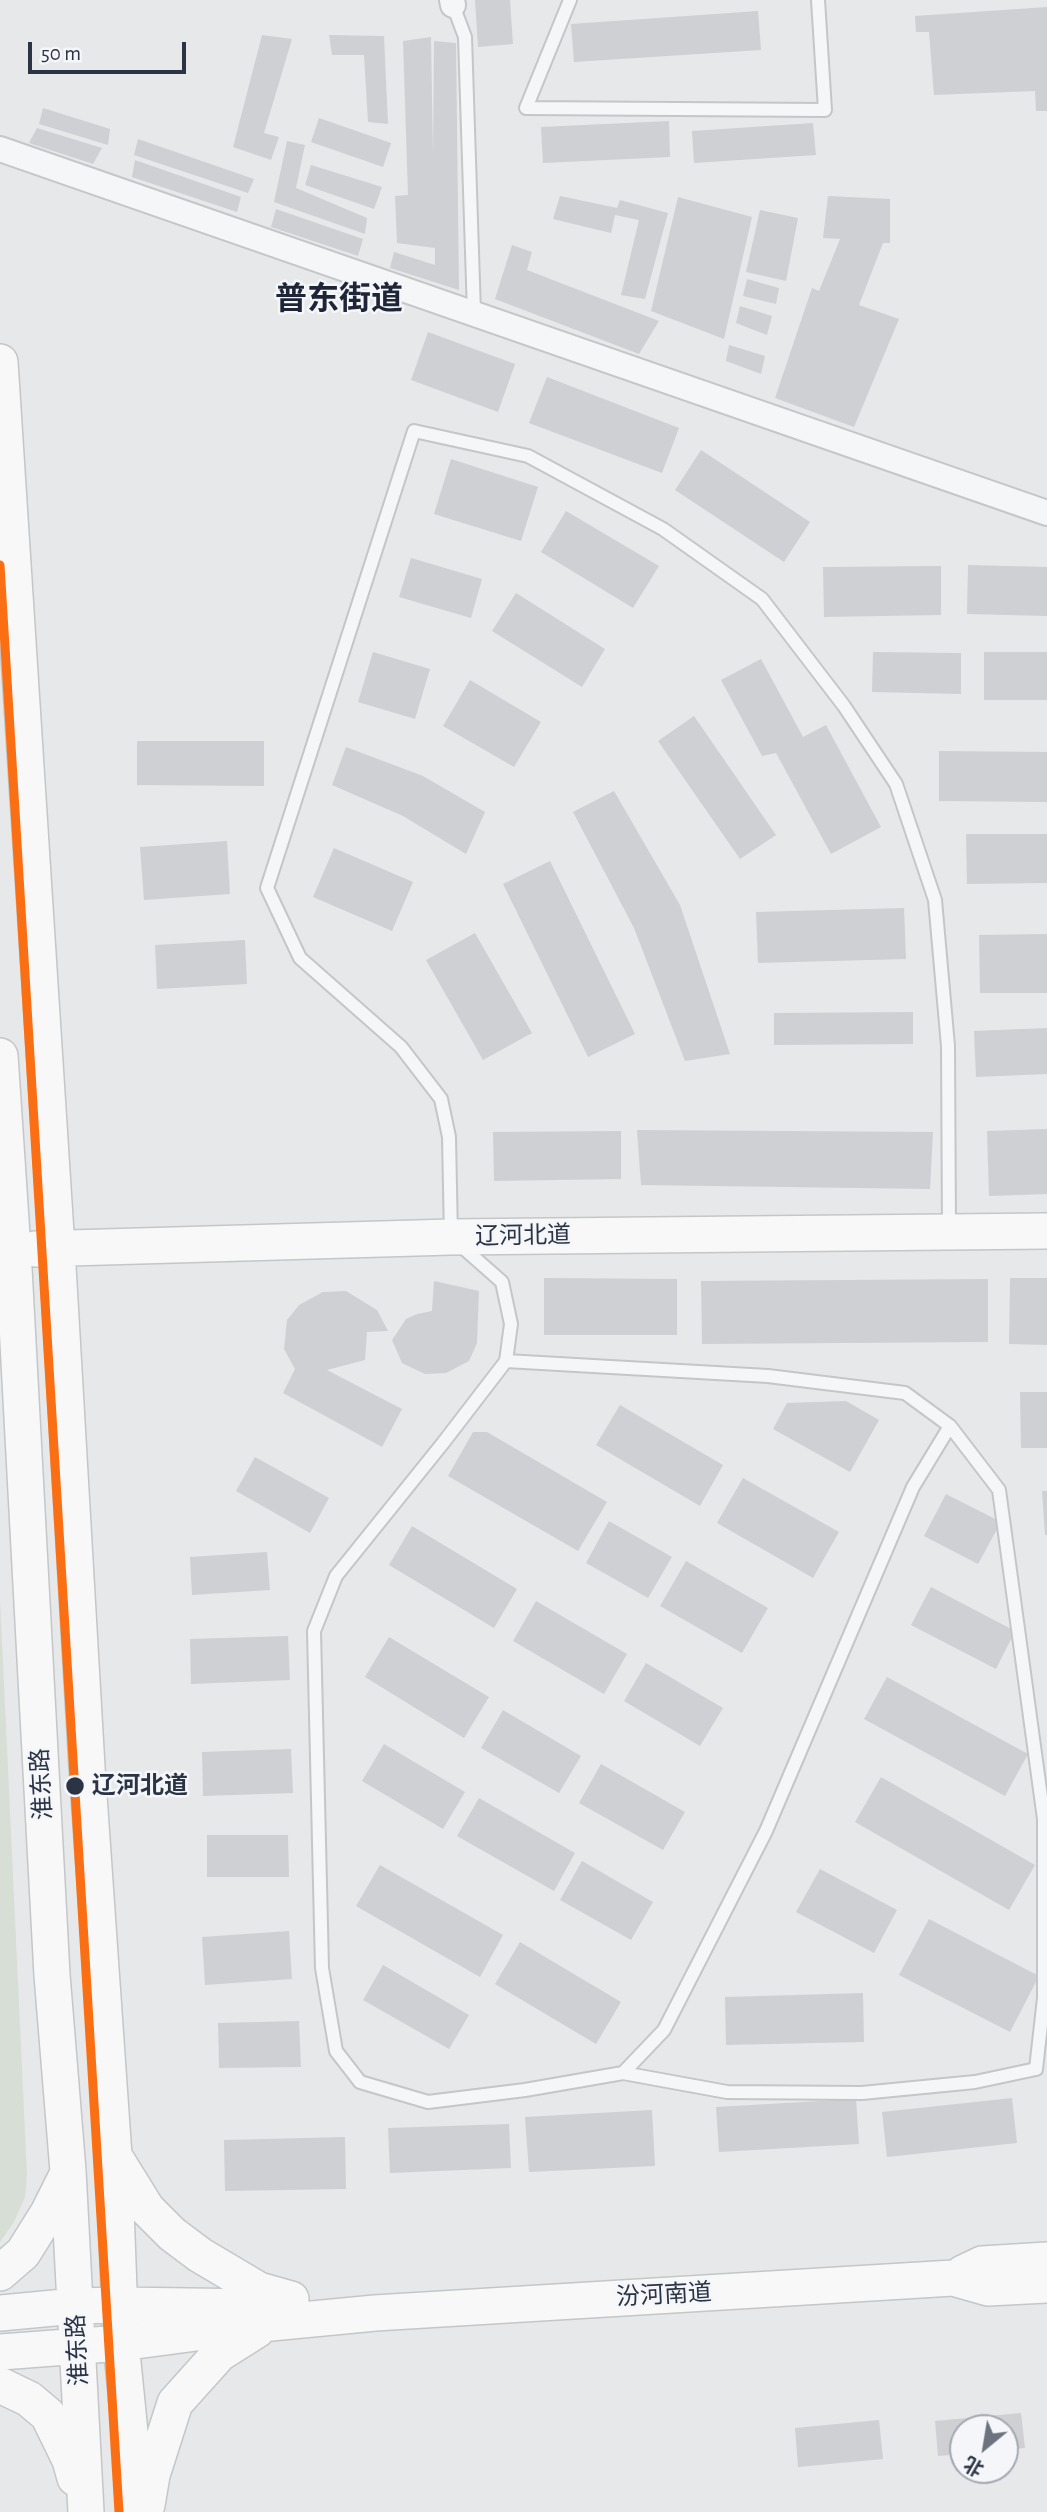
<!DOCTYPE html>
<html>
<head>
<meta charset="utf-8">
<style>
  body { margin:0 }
  #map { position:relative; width:1047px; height:2512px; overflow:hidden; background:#e6e8ea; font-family:"Alegreya Sans","Noto Sans SC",sans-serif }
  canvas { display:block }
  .north { position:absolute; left:949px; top:2414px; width:70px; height:70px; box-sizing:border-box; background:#f4f6f9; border:2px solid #a4a8b1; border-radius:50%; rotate:210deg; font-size:19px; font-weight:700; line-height:28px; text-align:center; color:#2b3445 }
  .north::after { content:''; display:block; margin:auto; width:24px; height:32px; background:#6c737f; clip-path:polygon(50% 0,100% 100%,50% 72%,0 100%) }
  .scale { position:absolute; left:28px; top:42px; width:158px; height:32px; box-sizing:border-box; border:4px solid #2b3445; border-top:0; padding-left:9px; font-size:21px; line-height:24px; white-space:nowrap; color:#2b3445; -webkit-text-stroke:5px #f4f6f9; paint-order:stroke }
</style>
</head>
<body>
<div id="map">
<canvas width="1047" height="2512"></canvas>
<div class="north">北</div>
<div class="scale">50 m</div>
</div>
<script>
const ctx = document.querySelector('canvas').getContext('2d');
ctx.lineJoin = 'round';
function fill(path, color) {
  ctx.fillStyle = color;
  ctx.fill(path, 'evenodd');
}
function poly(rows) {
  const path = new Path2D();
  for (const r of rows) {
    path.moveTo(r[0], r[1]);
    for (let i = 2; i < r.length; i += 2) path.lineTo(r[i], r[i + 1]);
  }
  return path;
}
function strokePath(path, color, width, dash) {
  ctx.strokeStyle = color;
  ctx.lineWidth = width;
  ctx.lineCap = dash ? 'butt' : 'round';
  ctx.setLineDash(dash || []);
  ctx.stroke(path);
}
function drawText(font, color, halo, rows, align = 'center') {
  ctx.font = font + ' "Alegreya Sans","Noto Sans SC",sans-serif';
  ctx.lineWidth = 5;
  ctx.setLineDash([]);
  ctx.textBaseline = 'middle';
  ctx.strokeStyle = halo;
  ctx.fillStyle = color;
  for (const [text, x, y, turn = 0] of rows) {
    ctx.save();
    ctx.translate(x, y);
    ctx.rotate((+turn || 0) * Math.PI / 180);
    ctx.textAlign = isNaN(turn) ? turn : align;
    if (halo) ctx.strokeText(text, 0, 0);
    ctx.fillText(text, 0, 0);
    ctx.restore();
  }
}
const green = poly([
  [0,1599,27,2175,25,2197,14,2222,0,2242]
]);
const building = poly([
  [475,0,510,0,513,44,478,47],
  [1047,7,1047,111,1036,111,1035,91,934,95,929,32,916,32,915,16],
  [758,11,761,50,574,62,571,24],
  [262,35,292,39,264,133,279,137,271,160,233,147],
  [329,35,384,36,388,124,368,122,364,55,332,55],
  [431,37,433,155,434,41,456,43,459,290,390,268,394,252,435,265,435,248,397,243,395,196,408,195,403,41],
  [43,108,110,129,108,145,39,124],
  [319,118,391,143,383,167,311,142],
  [669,121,670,157,543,163,541,127],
  [813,123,816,155,694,163,692,131],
  [37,128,102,148,93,164,29,143],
  [138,139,254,179,248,193,134,155],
  [287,141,305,145,296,188,367,218,365,234,274,202],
  [135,160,241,197,237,212,132,177],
  [311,165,382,187,374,209,305,185],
  [560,196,617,208,620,200,668,213,645,299,621,295,639,220,615,215,611,233,553,219],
  [828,196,890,199,890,243,883,243,859,305,899,319,854,427,775,398,812,288,819,291,840,239,823,238],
  [678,197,752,217,724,339,651,311],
  [276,209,363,239,358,256,271,227],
  [760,210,798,218,786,281,746,272],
  [512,245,532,252,527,270,659,321,639,354,495,299],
  [747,279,779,288,776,304,743,296],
  [740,306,772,316,767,335,736,323],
  [428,332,515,364,498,412,411,380],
  [729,345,765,356,761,374,726,361],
  [547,377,679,428,662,473,529,423],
  [701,450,810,522,784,562,675,490],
  [451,459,538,487,521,541,434,514],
  [566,511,659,566,633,608,541,552],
  [411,558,482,579,471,618,399,597],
  [968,565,1047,567,1047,616,967,614],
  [941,566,941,615,824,617,823,567],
  [516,593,605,649,582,687,492,631],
  [373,652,430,669,415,719,358,702],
  [873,652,961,653,961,694,872,692],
  [984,652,1047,652,1047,700,984,700],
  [761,659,803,737,826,725,881,827,831,854,776,753,762,756,721,680],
  [470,680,541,722,514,767,443,726],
  [694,716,776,835,740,859,658,741],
  [137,741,264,741,264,786,137,785],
  [346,747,423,776,485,812,466,854,403,816,332,785],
  [939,751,1047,752,1047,802,939,801],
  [614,791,680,905,730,1054,685,1061,634,928,573,812],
  [966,834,1047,834,1047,883,967,884],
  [227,841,230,894,144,900,140,847],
  [334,848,413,882,392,931,313,897],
  [550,861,635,1034,588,1057,503,884],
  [904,908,906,959,758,963,756,912],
  [475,933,532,1033,483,1060,426,960],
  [1047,934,1047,993,980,993,979,935],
  [245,940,247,984,157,989,155,945],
  [913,1012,913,1044,774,1045,774,1013],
  [1047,1028,1047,1074,976,1077,974,1031],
  [1047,1129,1047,1194,989,1196,987,1131],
  [637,1130,933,1132,930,1189,641,1185],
  [621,1131,621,1179,494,1181,493,1132],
  [544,1278,677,1279,677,1335,544,1335],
  [1010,1278,1047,1278,1047,1345,1009,1344],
  [988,1279,988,1342,702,1344,701,1281],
  [434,1281,479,1291,477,1343,469,1361,446,1373,425,1374,402,1363,392,1340,406,1319,417,1314,432,1311],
  [346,1291,377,1310,388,1331,367,1332,365,1360,327,1370,402,1409,382,1447,283,1393,295,1369,284,1349,287,1320,299,1305,323,1292],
  [1020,1392,1047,1392,1047,1448,1021,1448],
  [846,1401,879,1420,850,1472,773,1429,787,1403],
  [620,1405,723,1465,700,1506,596,1445],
  [473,1432,487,1432,607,1502,578,1551,448,1476],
  [255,1457,329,1498,310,1533,236,1491],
  [743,1478,839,1532,813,1578,717,1523],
  [1042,1491,1047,1491,1047,1535,1045,1535],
  [946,1494,1001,1522,978,1564,924,1536],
  [609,1521,672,1557,648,1598,586,1563],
  [412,1526,517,1589,494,1628,389,1565],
  [267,1552,270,1590,192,1595,190,1557],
  [686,1561,768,1608,742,1653,660,1606],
  [931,1587,1015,1631,996,1669,911,1625],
  [536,1601,627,1654,604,1694,513,1641],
  [288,1636,290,1680,191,1684,190,1639],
  [389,1637,489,1697,464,1738,365,1677],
  [646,1663,723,1708,700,1746,624,1701],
  [887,1677,1028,1754,1005,1796,864,1719],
  [503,1710,581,1756,559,1793,481,1748],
  [384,1744,465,1792,443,1829,362,1781],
  [291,1749,293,1793,203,1796,202,1752],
  [601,1764,685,1812,663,1850,579,1803],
  [881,1777,1035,1865,1009,1910,855,1822],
  [479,1798,575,1853,554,1891,457,1836],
  [207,1835,288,1835,289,1877,207,1877],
  [582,1861,653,1902,631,1940,560,1900],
  [380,1865,503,1935,480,1977,356,1906],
  [820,1869,897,1910,874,1953,796,1912],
  [929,1919,1039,1976,1010,2032,899,1975],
  [289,1931,292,1979,205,1985,202,1937],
  [520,1942,621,2002,596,2044,495,1984],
  [383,1965,469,2015,449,2049,363,2000],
  [863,1993,864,2042,726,2045,725,1997],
  [299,2021,301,2067,219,2068,218,2023],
  [1012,2098,1017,2143,887,2157,882,2112],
  [856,2099,859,2144,719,2152,716,2107],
  [652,2110,655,2166,529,2172,525,2117],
  [509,2124,511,2168,390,2173,388,2128],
  [345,2137,346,2189,225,2191,224,2140],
  [1021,2413,1025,2448,1005,2450,1005,2428,963,2428,963,2454,938,2456,935,2421],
  [879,2420,883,2459,798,2467,795,2428]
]);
const lane = poly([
  [570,0,526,108,825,110,818,0],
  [453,5,465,37,474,313],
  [949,1231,948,1046,935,900,896,784,844,706,762,599,663,529,528,456,414,431,267,888,300,958,401,1047,441,1099,449,1137,451,1237,502,1282,511,1324,506,1361,443,1443,336,1576,314,1631,322,1968,336,2051,360,2082,428,2102,525,2090,623,2073,664,2030,766,1831,913,1487,950,1426],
  [506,1361,768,1376,905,1393,950,1426,999,1490,1044,1819,1044,1998,1036,2069,975,2082,862,2093,727,2092,623,2073]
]);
const street = poly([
  [452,0,453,5],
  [0,149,1047,513]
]);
const secondary = poly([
  [0,362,57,1249,87,1767,114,2156,121,2343,138,2512],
  [0,1056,13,1250,52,1975,68,2171,86,2512],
  [35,1249,451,1237,1047,1231],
  [116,2159,147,2209,172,2234,200,2255,259,2290,291,2299],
  [0,2273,23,2253,48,2213,67,2175],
  [963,2273,982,2264,1047,2260],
  [0,2313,75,2306,119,2305,259,2307],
  [0,2352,121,2343,271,2323,375,2313,953,2278,988,2288,1047,2285],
  [0,2385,29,2399,48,2415,70,2460,75,2478],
  [147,2505,152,2475,175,2403,219,2354,257,2330]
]);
const metro1 = poly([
  [0,565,119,2512]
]);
const markers = [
  [75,1786,10,"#2b3445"]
];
const streetNames = [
  ["辽河北道",523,1236,-1],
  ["淮东路",42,1784,-93],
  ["汾河南道",664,2295,-3],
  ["淮东路",78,2350,-93]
];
const stopNames = [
  ["辽河北道",92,1786]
];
const districtNames = [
  ["普东街道",339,299]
];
fill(green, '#d6ded6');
fill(building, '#ced0d3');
strokePath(lane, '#c4c6c8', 16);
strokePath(street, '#c4c6c8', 28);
strokePath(secondary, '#c4c6c8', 38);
strokePath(lane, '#f5f6f7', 12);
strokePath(street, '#f5f6f7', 24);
strokePath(secondary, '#f8f8f8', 35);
strokePath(metro1, '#fb6f14', 9);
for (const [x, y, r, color] of markers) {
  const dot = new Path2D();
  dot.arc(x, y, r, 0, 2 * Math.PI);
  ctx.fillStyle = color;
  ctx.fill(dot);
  strokePath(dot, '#f4f6f9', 2.5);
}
drawText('24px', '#2b3445', '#f4f6f9', streetNames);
drawText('bold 24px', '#2b3445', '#f4f6f9', stopNames, 'left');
drawText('bold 32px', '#1d2536', '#f4f6f9', districtNames);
</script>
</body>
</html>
